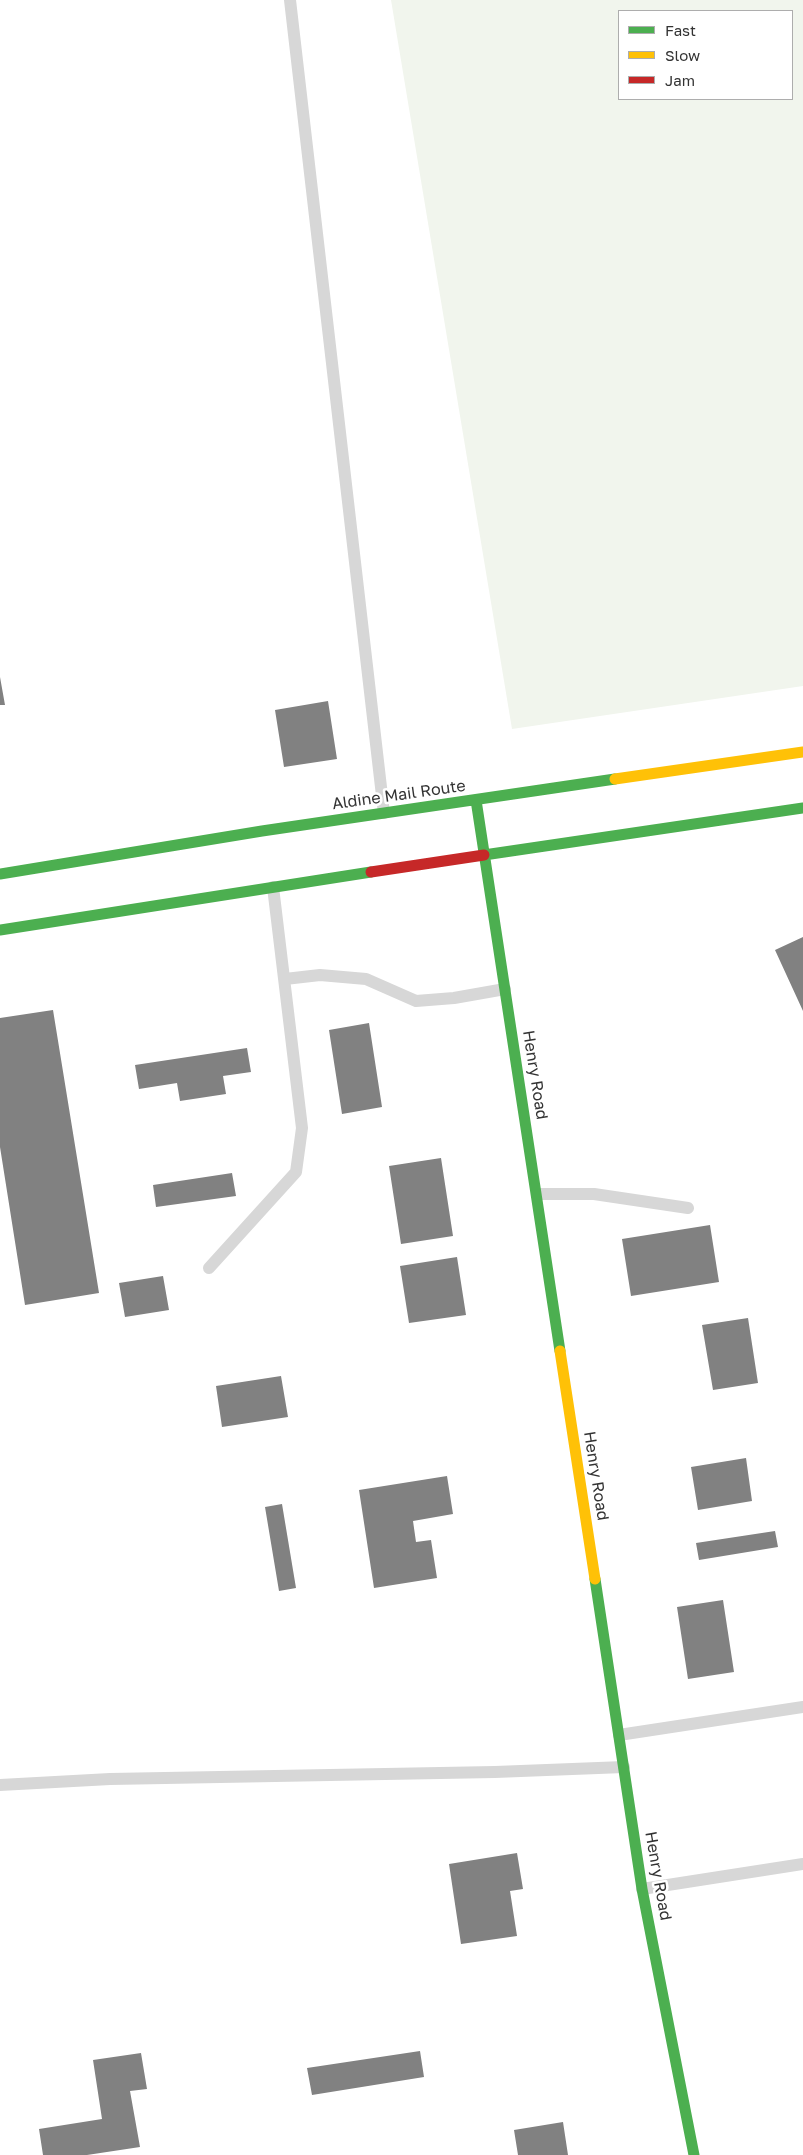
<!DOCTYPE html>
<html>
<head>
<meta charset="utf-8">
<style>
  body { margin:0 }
  #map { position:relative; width:803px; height:2155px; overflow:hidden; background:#fff; font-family:"Golos Text",sans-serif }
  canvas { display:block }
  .legend { position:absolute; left:618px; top:10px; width:175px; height:90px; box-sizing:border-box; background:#fff; border:1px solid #adadad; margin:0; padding:6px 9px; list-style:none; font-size:15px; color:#333 }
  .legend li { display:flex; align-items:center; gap:10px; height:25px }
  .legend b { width:25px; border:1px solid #adadad }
</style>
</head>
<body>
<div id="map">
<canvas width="803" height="2155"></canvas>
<ul class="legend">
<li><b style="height:6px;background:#4caf50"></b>Fast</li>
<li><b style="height:6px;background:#ffc107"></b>Slow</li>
<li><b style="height:6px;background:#c62828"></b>Jam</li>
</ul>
</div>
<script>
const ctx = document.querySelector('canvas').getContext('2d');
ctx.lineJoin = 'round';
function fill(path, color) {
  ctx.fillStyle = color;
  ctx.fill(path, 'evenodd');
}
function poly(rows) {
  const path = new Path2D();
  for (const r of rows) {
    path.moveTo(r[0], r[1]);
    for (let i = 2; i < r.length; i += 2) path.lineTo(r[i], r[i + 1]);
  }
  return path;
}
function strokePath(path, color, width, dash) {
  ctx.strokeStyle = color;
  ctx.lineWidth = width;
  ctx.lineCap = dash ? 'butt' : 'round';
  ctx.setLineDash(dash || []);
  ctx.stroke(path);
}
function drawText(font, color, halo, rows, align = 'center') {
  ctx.font = font + ' "Golos Text",sans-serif';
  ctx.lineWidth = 5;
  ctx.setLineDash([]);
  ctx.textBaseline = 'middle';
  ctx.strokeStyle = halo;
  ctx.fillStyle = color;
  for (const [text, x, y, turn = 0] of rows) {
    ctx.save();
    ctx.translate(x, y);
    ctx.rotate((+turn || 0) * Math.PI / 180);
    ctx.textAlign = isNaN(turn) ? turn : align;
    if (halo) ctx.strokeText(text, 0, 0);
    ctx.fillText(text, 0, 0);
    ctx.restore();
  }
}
const green = poly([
  [391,0,803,0,803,686,512,729],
  [792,11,792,99,619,99,619,11]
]);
const building = poly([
  [0,677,5,705,0,705],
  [328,701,337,759,284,767,275,710],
  [803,937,803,1011,775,950],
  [53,1010,99,1293,25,1305,0,1147,0,1018],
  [369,1023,382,1107,342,1114,329,1030],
  [247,1048,251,1072,223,1076,226,1094,180,1101,177,1083,139,1089,135,1065],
  [441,1158,453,1236,401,1244,389,1166],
  [232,1173,236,1196,156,1207,153,1185],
  [710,1225,719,1282,631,1296,622,1239],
  [457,1257,466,1315,409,1323,400,1266],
  [163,1276,169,1310,125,1317,119,1283],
  [748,1318,758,1383,713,1390,702,1325],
  [281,1376,288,1417,222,1427,216,1386],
  [746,1458,752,1501,698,1510,691,1467],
  [447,1476,453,1514,413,1521,416,1542,431,1540,437,1578,374,1588,359,1490],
  [282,1504,296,1588,279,1591,265,1507],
  [775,1531,778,1547,699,1560,696,1543],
  [723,1600,734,1672,688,1679,677,1607],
  [517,1853,523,1889,510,1891,517,1936,461,1944,449,1864],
  [420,2051,424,2077,312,2095,307,2068],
  [141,2053,147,2089,130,2091,140,2147,87,2155,43,2155,39,2129,102,2119,93,2060],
  [563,2122,568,2155,518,2155,514,2130]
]);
const lane = poly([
  [290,0,384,813],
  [285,979,320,975,366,979,416,1001,454,998,505,989],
  [537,1194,594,1194,688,1208],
  [209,1268,296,1172,302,1128,273,887],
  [619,1735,803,1707],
  [0,1785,110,1779,495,1772,624,1767],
  [642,1889,803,1864]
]);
const fast = poly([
  [476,800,560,1351],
  [484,855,803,808],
  [0,874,262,831,615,779],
  [0,930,371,872],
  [595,1579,642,1889,694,2155]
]);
const slow = poly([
  [615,779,803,752],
  [560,1351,595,1579]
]);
const jam = poly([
  [371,872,484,855]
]);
const streetNames = [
  ["Aldine Mail Route",399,795,-8],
  ["Henry Road",535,1075,81],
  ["Henry Road",596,1476,81],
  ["Henry Road",658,1876,80]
];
fill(green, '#f1f5ed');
fill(building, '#818181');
strokePath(lane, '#d7d7d7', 12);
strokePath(fast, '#4caf50', 11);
strokePath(slow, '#ffc107', 11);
strokePath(jam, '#c62828', 11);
drawText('16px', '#333', '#fff', streetNames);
</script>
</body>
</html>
